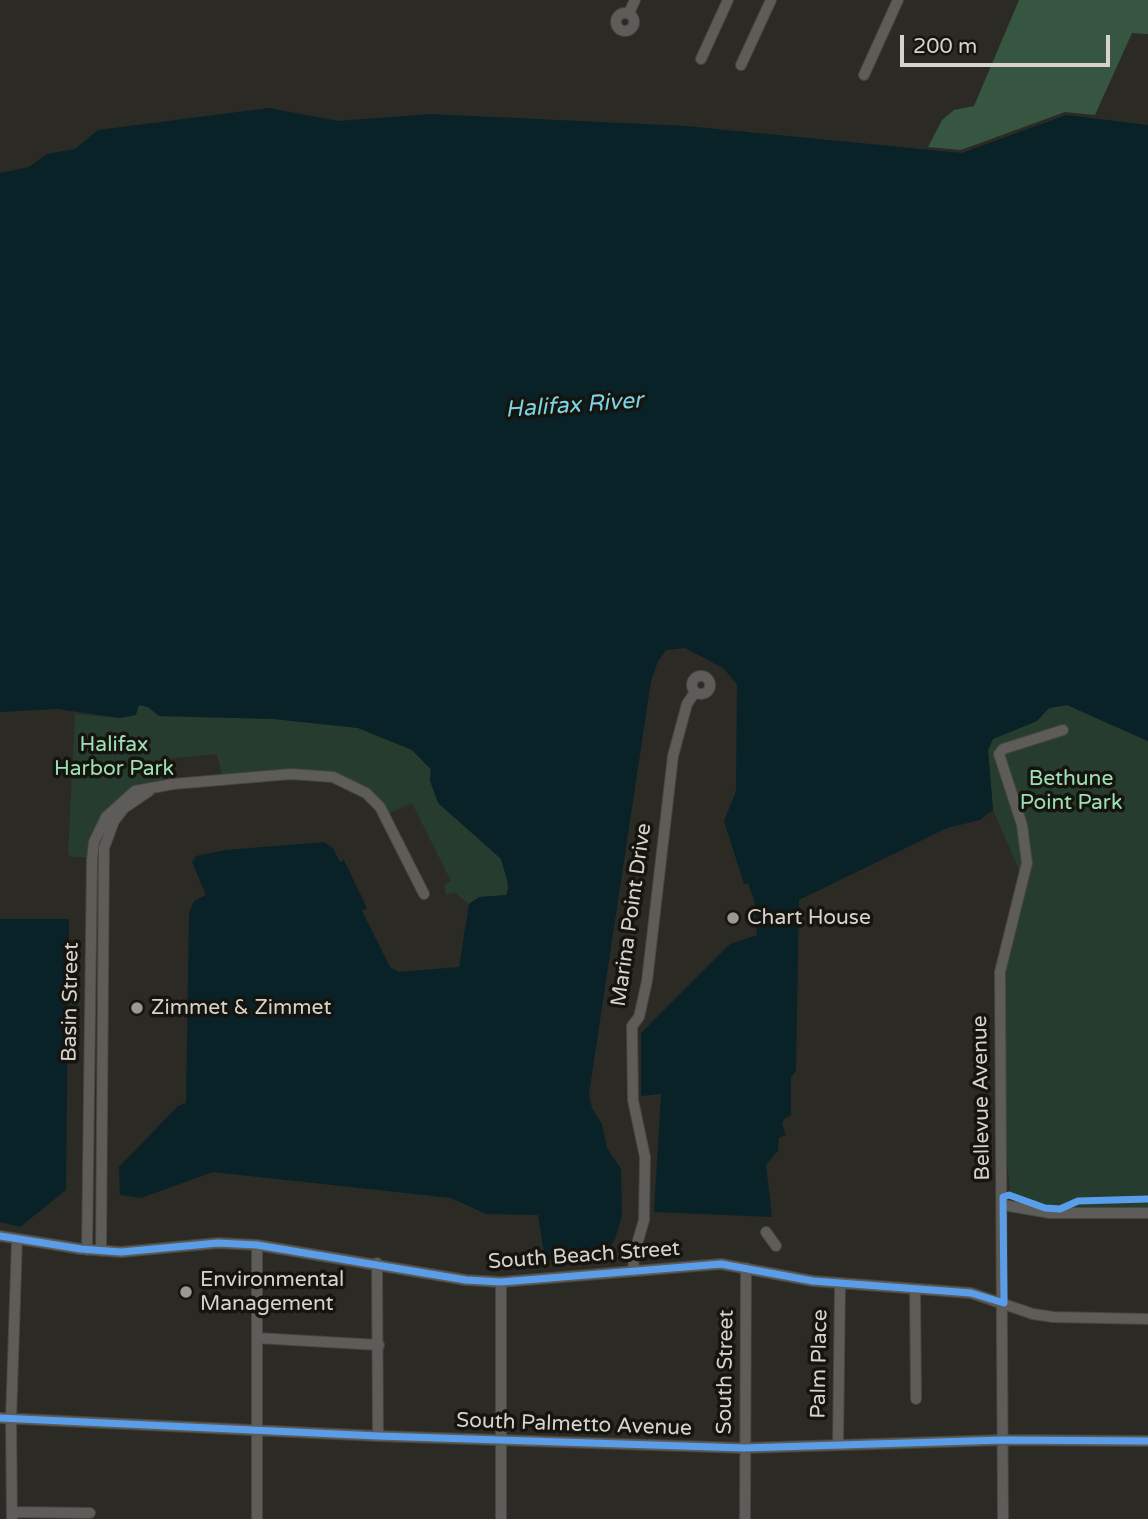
<!DOCTYPE html>
<html>
<head>
<meta charset="utf-8">
<style>
  body { margin:0 }
  #map { position:relative; width:1148px; height:1519px; overflow:hidden; background:#2c2a24; font-family:"Varela Round",sans-serif }
  canvas { display:block }
  .scale { position:absolute; left:900px; top:35px; width:210px; height:32px; box-sizing:border-box; border:4px solid #d6d3cc; border-top:0; padding-left:9px; font-size:21px; line-height:24px; white-space:nowrap; color:#d6d3cc; -webkit-text-stroke:5px #16140f; paint-order:stroke }
</style>
</head>
<body>
<div id="map">
<canvas width="1148" height="1519"></canvas>
<div class="scale">200 m</div>
</div>
<script>
const ctx = document.querySelector('canvas').getContext('2d');
ctx.lineJoin = 'round';
function fill(path, color) {
  ctx.fillStyle = color;
  ctx.fill(path, 'evenodd');
}
function poly(rows) {
  const path = new Path2D();
  for (const r of rows) {
    if (r.length === 3) {
      path.moveTo(r[0] + r[2], r[1]);
      path.arc(r[0], r[1], r[2], 0, 2 * Math.PI);
      continue;
    }
    path.moveTo(r[0], r[1]);
    for (let i = 2; i < r.length; i += 2) path.lineTo(r[i], r[i + 1]);
  }
  return path;
}
function strokePath(path, color, width, dash) {
  ctx.strokeStyle = color;
  ctx.lineWidth = width;
  ctx.lineCap = dash ? 'butt' : 'round';
  ctx.setLineDash(dash || []);
  ctx.stroke(path);
}
function drawText(font, color, halo, rows, align = 'center') {
  ctx.font = font + ' "Varela Round",sans-serif';
  ctx.lineWidth = 7;
  ctx.setLineDash([]);
  ctx.textBaseline = 'middle';
  ctx.strokeStyle = halo;
  ctx.fillStyle = color;
  for (const [text, x, y, turn = 0] of rows) {
    ctx.save();
    ctx.translate(x, y);
    ctx.rotate((+turn || 0) * Math.PI / 180);
    ctx.textAlign = isNaN(turn) ? turn : align;
    if (halo) ctx.strokeText(text, 0, 0);
    ctx.fillText(text, 0, 0);
    ctx.restore();
  }
}
const green = poly([
  [138,705,148,707,159,716,274,719,358,728,412,750,431,770,430,781,501,859,507,875,507,895,479,897,469,904,454,892,446,895,444,885,451,881,412,803,385,815,380,807,333,777,223,780,217,754,165,759,166,785,106,817,92,857,72,857,68,853,75,714,120,718],
  [1067,705,1148,741,1148,1213,1050,1213,1038,1204,1010,1194,1000,1083,1000,988,1024,881,993,810,988,750,993,739,1037,721,1049,708]
]);
const forest = poly([
  [1019,0,1148,0,1148,34,1132,33,1095,115,1065,112,961,150,928,147,942,120,954,110,974,106]
]);
const water = poly([
  [269,108,338,121,431,114,686,126,962,153,1066,115,1148,125,1148,741,1067,705,1049,708,1037,721,993,739,988,750,993,810,980,820,947,828,799,900,796,1070,791,1078,791,1115,784,1119,782,1124,786,1135,779,1138,778,1151,766,1165,772,1217,654,1212,661,1094,641,1096,641,1033,730,944,757,935,754,900,748,883,744,884,724,821,736,791,737,684,723,668,685,648,666,650,658,661,651,681,589,1094,592,1108,602,1124,607,1148,621,1169,622,1215,615,1239,602,1259,545,1260,538,1215,486,1214,451,1198,213,1172,141,1198,120,1195,119,1167,178,1106,186,1103,189,913,194,901,206,895,192,862,196,856,226,850,324,842,333,848,340,862,344,860,367,908,362,911,390,967,399,972,459,967,469,904,479,897,506,895,509,887,501,859,438,803,430,781,431,769,412,750,358,728,274,719,159,716,148,707,139,705,136,715,120,718,57,709,0,712,0,173,29,167,47,154,75,149,98,130],
  [0,919,69,919,66,1190,20,1227,0,1222]
]);
const minor = poly([
  [625,22,9],
  [629,13,635,0],
  [701,59,728,0],
  [741,65,771,0],
  [864,75,898,0],
  [701,685,9],
  [1003,1205,1050,1213,1148,1213],
  [766,1232,776,1246],
  [0,1236,81,1249,121,1252,218,1243,257,1245,466,1280,501,1282,721,1264,813,1281,971,1293,1033,1314,1053,1317,1148,1319],
  [257,1245,257,1519],
  [87,1250,92,860,94,842,106,817,135,791,173,784,291,774,333,777,366,793,380,807,424,894],
  [101,1251,104,848,114,821,124,808,149,791],
  [377,1263,378,1436],
  [634,1270,633,1258,644,1220,645,1157,633,1100,632,1026,639,1017,647,981,673,756,687,704,695,692],
  [915,1289,916,1399],
  [257,1338,379,1345],
  [0,1418,378,1436,744,1448,1003,1440,1148,1441],
  [838,1444,840,1283],
  [12,1512,90,1513],
  [12,1519,11,1419,17,1240],
  [501,1519,501,1282],
  [745,1519,746,1268],
  [1003,1519,1000,972,1027,863,1022,825,999,754,1003,749,1063,730]
]);
const cycleway = poly([
  [0,1236,81,1249,121,1252,218,1243,257,1245,466,1280,501,1282,721,1264,813,1281,971,1293,1004,1303,1003,1197,1009,1195,1045,1208,1060,1209,1078,1201,1148,1199],
  [0,1418,378,1436,744,1448,1003,1440,1148,1441]
]);
const markers = [
  [733,918,7,"#9a9891"],
  [137,1008,7,"#9a9891"],
  [186,1292,7,"#9a9891"]
];
const parkNames = [
  ["Halifax",114,745],
  ["Harbor Park",114,769],
  ["Bethune",1071,779],
  ["Point Park",1071,803]
];
const streetNames = [
  ["Marina Point Drive",632,915,-82],
  ["Basin Street",71,1002,-89],
  ["Bellevue Avenue",982,1098,-91],
  ["South Beach Street",584,1256,-4],
  ["Palm Place",820,1364,-89],
  ["South Street",726,1372,-89],
  ["South Palmetto Avenue",574,1425,2]
];
const poiNames = [
  ["Chart House",747,918],
  ["Zimmet & Zimmet",151,1008],
  ["Environmental",200,1280],
  ["Management",200,1304]
];
const waterNames = [
  ["Halifax River",574,406,-4]
];
fill(green, '#263c2e');
fill(forest, '#365641');
fill(water, '#092227');
strokePath(minor, '#464540', 12);
strokePath(minor, '#5e5c58', 10);
strokePath(cycleway, '#5a9eea', 7);
for (const [x, y, r, color] of markers) {
  const dot = new Path2D();
  dot.arc(x, y, r, 0, 2 * Math.PI);
  ctx.fillStyle = color;
  ctx.fill(dot);
  strokePath(dot, '#16140f', 2.5);
}
drawText('21px', '#9ee0b5', '#16140f', parkNames);
drawText('21px', '#d6d3cc', '#16140f', streetNames);
drawText('21px', '#d6d3cc', '#16140f', poiNames, 'left');
drawText('italic 23px', '#7cd4e7', '#16140f', waterNames);
</script>
</body>
</html>
